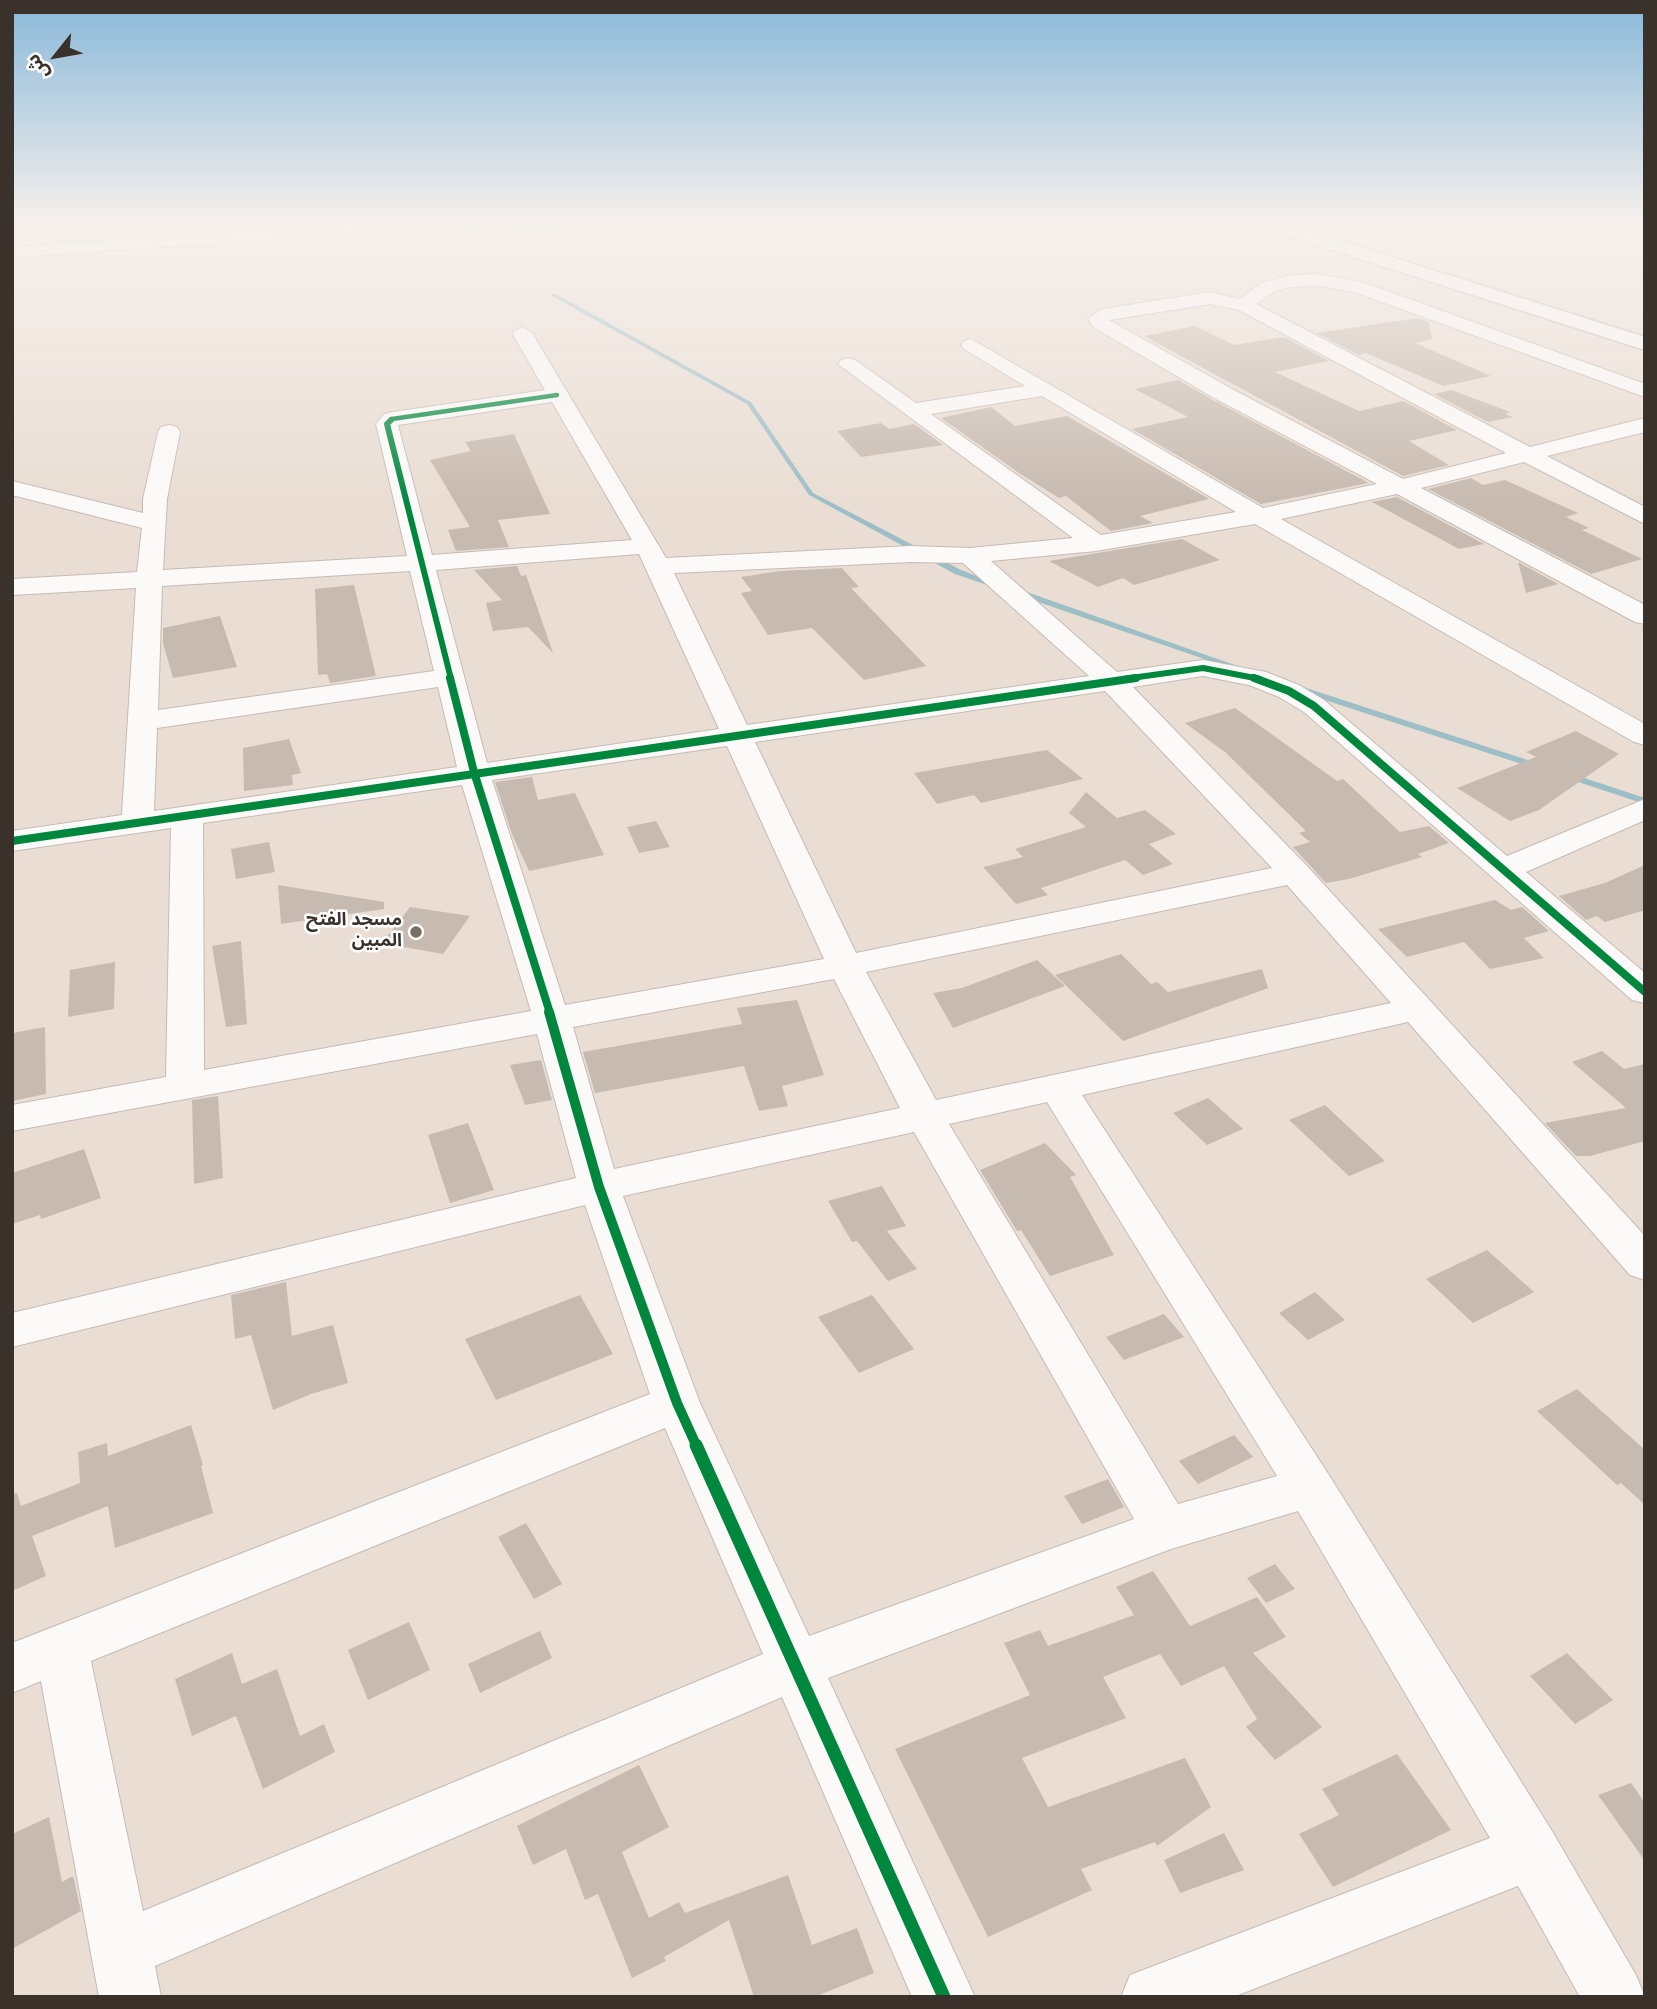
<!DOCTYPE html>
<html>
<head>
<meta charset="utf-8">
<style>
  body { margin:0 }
  #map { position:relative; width:1657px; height:2009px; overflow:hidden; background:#eaded4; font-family:Georgia,"Noto Sans Arabic",serif }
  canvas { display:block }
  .frame { position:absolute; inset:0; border:14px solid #3a312b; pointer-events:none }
  .north { position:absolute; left:21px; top:21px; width:70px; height:70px; -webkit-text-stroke:5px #fff; paint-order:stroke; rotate:239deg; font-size:19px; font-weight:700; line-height:28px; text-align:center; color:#3a312b }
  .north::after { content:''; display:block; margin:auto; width:24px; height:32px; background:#3a312b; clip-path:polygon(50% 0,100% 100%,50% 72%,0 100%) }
</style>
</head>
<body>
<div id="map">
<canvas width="1657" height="2009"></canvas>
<div class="frame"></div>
<div class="north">ش</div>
</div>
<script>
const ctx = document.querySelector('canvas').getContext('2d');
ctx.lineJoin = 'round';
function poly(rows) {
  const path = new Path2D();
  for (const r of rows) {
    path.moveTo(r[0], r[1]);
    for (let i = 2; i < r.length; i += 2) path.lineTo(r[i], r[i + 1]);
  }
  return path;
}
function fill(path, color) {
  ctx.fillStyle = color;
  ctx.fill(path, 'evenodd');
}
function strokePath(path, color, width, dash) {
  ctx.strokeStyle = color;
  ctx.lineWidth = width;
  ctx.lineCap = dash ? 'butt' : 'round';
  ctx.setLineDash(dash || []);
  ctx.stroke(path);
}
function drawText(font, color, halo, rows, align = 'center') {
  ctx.font = font + ' Georgia,"Noto Sans Arabic",serif';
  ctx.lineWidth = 5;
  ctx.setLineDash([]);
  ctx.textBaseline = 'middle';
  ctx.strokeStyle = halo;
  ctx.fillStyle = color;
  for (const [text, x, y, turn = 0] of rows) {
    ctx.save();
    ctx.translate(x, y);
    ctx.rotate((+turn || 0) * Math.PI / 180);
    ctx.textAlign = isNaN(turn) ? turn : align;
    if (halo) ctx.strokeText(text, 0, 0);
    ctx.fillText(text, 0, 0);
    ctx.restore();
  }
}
const stream = poly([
  [552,294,556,294,751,402,813,493,961,570,997,584,990,586,955,574,809,495,747,404,552,296,552,294],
  [1015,590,1021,590,1249,670,1245,672,1242,672,1015,594,1015,590],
  [1297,687,1303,687,1540,764,1541,766,1540,768,1534,768,1297,691,1297,687],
  [1569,773,1645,798,1645,804,1566,778,1565,776,1569,773]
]);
const building = poly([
  [1418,318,1429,322,1432,339,1415,343,1491,376,1443,386,1366,353,1359,355,1316,333],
  [1195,326,1234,345,1284,337,1329,361,1275,372,1359,411,1403,401,1457,430,1409,441,1449,465,1403,476,1144,336],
  [1178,380,1215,401,1369,483,1261,504,1132,429,1188,417,1135,389],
  [1451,390,1510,412,1505,414,1513,417,1488,422,1434,394],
  [991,407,1015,426,1067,416,1209,499,1140,516,1153,523,1111,531,1066,496,1059,498,1019,473,941,418],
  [881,423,889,429,914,424,943,445,861,457,837,431],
  [514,434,550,514,498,520,509,547,456,551,448,530,470,527,430,460,471,451,465,442],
  [1471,478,1483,485,1505,480,1578,513,1566,517,1589,528,1582,530,1642,559,1591,574,1428,489],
  [1397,497,1484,544,1459,549,1372,502],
  [1182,539,1220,560,1134,585,1123,578,1098,587,1049,561],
  [1518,562,1558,584,1526,593],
  [517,566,521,576,526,575,553,653,528,627,493,631,486,603,502,600,474,570],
  [842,568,859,587,851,588,926,666,864,680,812,628,768,635,741,593,752,591,741,577,780,571],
  [354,585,376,676,330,683,327,674,318,675,315,589],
  [220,616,237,667,173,678,163,643,163,628],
  [1235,708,1337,781,1343,779,1400,832,1429,826,1449,843,1418,854,1422,857,1349,879,1326,883,1293,847,1310,842,1299,833,1306,831,1225,752,1185,723],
  [1576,731,1619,754,1539,810,1510,821,1457,788,1536,757,1526,752],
  [289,739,301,773,292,775,293,785,244,791,243,748],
  [1047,750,1083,779,981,803,974,795,937,804,914,773],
  [532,777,538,800,575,793,604,855,529,871,512,834,495,782],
  [1086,792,1117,818,1145,810,1176,834,1149,844,1173,864,1143,875,1125,860,1041,888,1048,895,1016,904,983,867,1023,857,1015,849,1086,827,1069,813],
  [656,821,670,847,639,853,627,827],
  [269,842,275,872,236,879,231,849],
  [1645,865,1645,910,1605,922,1597,916,1586,920,1559,896,1605,883],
  [278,885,384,902,384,909,281,924],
  [1495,900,1511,910,1522,907,1549,931,1524,938,1544,958,1490,969,1464,942,1407,957,1378,929],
  [410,907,470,916,443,954,382,943],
  [241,941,247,1024,226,1027,212,946],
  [1121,954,1151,984,1157,982,1168,992,1262,969,1268,988,1123,1041,1055,975],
  [1037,960,1065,986,953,1028,933,993,962,988],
  [115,962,114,1009,68,1017,70,970],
  [797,1000,824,1075,782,1086,788,1106,759,1111,744,1066,595,1093,583,1052,742,1024,737,1008],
  [45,1027,46,1094,12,1101,13,1033],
  [1602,1051,1624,1069,1645,1064,1645,1141,1590,1156,1576,1156,1545,1123,1626,1108,1572,1062],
  [541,1060,552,1100,525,1105,510,1065],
  [218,1096,223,1178,194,1184,192,1100],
  [1208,1098,1243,1129,1207,1145,1173,1113],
  [1325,1105,1385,1161,1349,1176,1289,1120],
  [468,1123,494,1190,450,1203,428,1135],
  [1045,1143,1076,1175,1070,1177,1114,1255,1050,1276,1021,1230,1017,1231,980,1170],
  [84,1149,101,1198,41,1219,40,1215,12,1224,12,1173],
  [882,1186,906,1226,887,1231,917,1269,888,1281,857,1241,852,1242,828,1201],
  [1487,1250,1534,1292,1473,1323,1426,1279],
  [286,1282,292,1336,333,1325,348,1383,311,1394,273,1410,251,1335,235,1339,231,1295],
  [1315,1292,1345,1320,1308,1340,1279,1313],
  [580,1295,613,1354,496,1400,465,1339],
  [872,1295,914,1349,859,1373,818,1317],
  [1164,1314,1184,1337,1124,1360,1106,1337],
  [1577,1389,1645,1450,1645,1505,1621,1483,1617,1485,1537,1411],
  [191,1425,203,1465,201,1466,213,1513,115,1548,108,1506,32,1536,46,1576,12,1591,12,1494,17,1493,21,1506,80,1483,78,1452,107,1443,108,1456],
  [1234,1435,1253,1457,1198,1484,1179,1461],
  [1108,1479,1124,1507,1082,1524,1064,1496],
  [526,1523,562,1584,534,1599,498,1537],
  [1275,1564,1295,1589,1266,1603,1247,1578],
  [1153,1571,1190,1626,1257,1597,1286,1637,1253,1653,1322,1727,1275,1760,1246,1727,1257,1719,1224,1666,1181,1686,1160,1654,1103,1677,1126,1718,1022,1758,1048,1807,1185,1758,1211,1807,1157,1846,1155,1842,1081,1869,1092,1890,988,1937,895,1749,1030,1695,1004,1643,1040,1630,1048,1646,1134,1615,1116,1587],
  [409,1622,430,1670,368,1700,348,1650],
  [540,1631,552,1658,480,1693,468,1664],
  [232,1653,242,1684,277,1669,300,1736,324,1724,335,1752,263,1789,236,1716,192,1736,175,1679],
  [1567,1653,1613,1700,1575,1724,1530,1676],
  [1397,1754,1451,1830,1333,1887,1299,1834,1339,1815,1322,1789],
  [639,1765,669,1827,622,1852,649,1918,679,1902,685,1913,788,1875,812,1945,857,1928,874,1973,814,1997,754,1997,729,1920,664,1957,666,1961,632,1978,598,1894,585,1900,566,1849,533,1865,517,1826],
  [1631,1783,1645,1803,1645,1861,1598,1795],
  [49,1817,62,1882,73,1876,81,1911,12,1949,12,1834],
  [1224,1833,1244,1870,1180,1893,1164,1860]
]);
const minor = poly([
  [587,223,690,223,682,228,515,237,283,239,12,257,12,247,283,229,515,227,587,223],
  [1148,223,1240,223,1232,228,1194,233,1156,228,1148,223],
  [1319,274,1365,283,1645,384,1645,397,1354,292,1319,286,1292,287,1275,291,1256,304,1530,447,1645,418,1645,432,1547,456,1645,507,1645,524,1524,462,1421,488,1645,605,1645,624,1635,622,1397,494,1281,519,1645,724,1645,745,1634,742,1255,524,1096,551,991,561,1117,672,1203,660,1266,672,1299,685,1324,700,1507,856,1645,799,1645,820,1526,872,1645,973,1645,1003,1632,1000,1304,712,1279,697,1249,685,1203,676,1133,687,1307,866,1645,1236,1645,1280,1630,1275,1408,1022,1082,1095,1327,1472,1552,1831,1636,1975,1645,1997,1580,1997,1518,1886,1233,1997,1121,1997,1130,1975,1490,1838,1298,1511,1171,1549,828,1678,975,1997,912,1997,782,1697,155,1966,161,1997,99,1997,41,1681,12,1693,12,1643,650,1394,585,1205,12,1347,12,1313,576,1178,537,1034,12,1131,12,1105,166,1077,171,828,12,851,12,831,122,815,136,588,12,595,12,579,137,572,142,528,12,495,12,481,143,513,143,499,158,432,161,427,169,425,177,427,180,432,167,499,163,570,407,556,376,424,384,414,392,412,545,390,512,333,522,327,532,333,666,558,910,546,970,548,1073,538,838,364,841,360,848,358,855,360,916,403,1025,386,964,349,961,345,964,341,971,339,1263,508,1377,484,1216,399,1093,327,1088,318,1103,309,1210,292,1240,299,1261,283,1292,275,1319,274],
  [1210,304,1239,310,1506,453,1403,479,1232,389,1109,320,1210,304],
  [1042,396,1236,512,1101,535,931,414,1042,396],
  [552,402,632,540,432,555,398,425,552,402],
  [639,554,719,729,487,763,436,570,639,554],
  [910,562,963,563,1089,676,747,725,674,573,910,562],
  [410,571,434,671,158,710,162,586,410,571],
  [438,687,457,767,154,811,157,728,438,687],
  [1105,691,1272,868,856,953,755,742,1105,691],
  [727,746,824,959,565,1005,492,780,727,746],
  [462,785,531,1011,204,1070,203,823,462,785],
  [1287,885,1391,1003,936,1100,866,972,1287,885],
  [834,979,900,1108,614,1169,573,1027,834,979],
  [1047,1102,1277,1476,1178,1504,949,1124,1047,1102],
  [914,1132,1134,1519,809,1636,700,1403,623,1196,914,1132],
  [665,1428,763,1654,143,1911,91,1661,665,1428]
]);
const tertiary = poly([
  [1257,223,1284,223,1645,337,1645,350,1260,227,1257,223]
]);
const cyclewayFar4 = poly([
  [389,422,392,419,557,395]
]);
const cyclewayFar3 = poly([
  [391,420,387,424,451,679],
  [1124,679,1203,668,1260,679]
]);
const cyclewayFar2 = poly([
  [450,678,474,772,550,1013],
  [1254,678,1289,691,1314,706,1645,992],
  [12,841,1136,678]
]);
const cyclewayFar1 = poly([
  [549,1012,599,1187,677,1403,697,1447]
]);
const cycleway = poly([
  [696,1445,944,1997]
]);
const markers = [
  [416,932,7,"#786e66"]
];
const poiNames = [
  ["مسجد الفتح",402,922],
  ["المبين",402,943]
];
fill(stream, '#9cbec6');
fill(building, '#c7bab0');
strokePath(minor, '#c5bbb4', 2);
strokePath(tertiary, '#c5bbb4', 3);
fill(minor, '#fcfaf9');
fill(tertiary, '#fcfaf9');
strokePath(cyclewayFar4, '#00873e', 4.5);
strokePath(cyclewayFar3, '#00873e', 6);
strokePath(cyclewayFar2, '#00873e', 8);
strokePath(cyclewayFar1, '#00873e', 10);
strokePath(cycleway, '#00873e', 13);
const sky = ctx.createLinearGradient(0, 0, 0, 504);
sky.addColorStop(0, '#89b8da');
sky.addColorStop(0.44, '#f6f0ec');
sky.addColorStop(1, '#f6f0ec00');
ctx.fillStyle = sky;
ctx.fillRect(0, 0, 1657, 504);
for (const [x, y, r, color] of markers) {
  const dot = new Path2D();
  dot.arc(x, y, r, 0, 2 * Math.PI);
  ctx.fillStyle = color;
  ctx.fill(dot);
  strokePath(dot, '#fff', 2.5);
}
drawText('bold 18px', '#3a312b', '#fff', poiNames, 'right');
</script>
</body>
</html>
